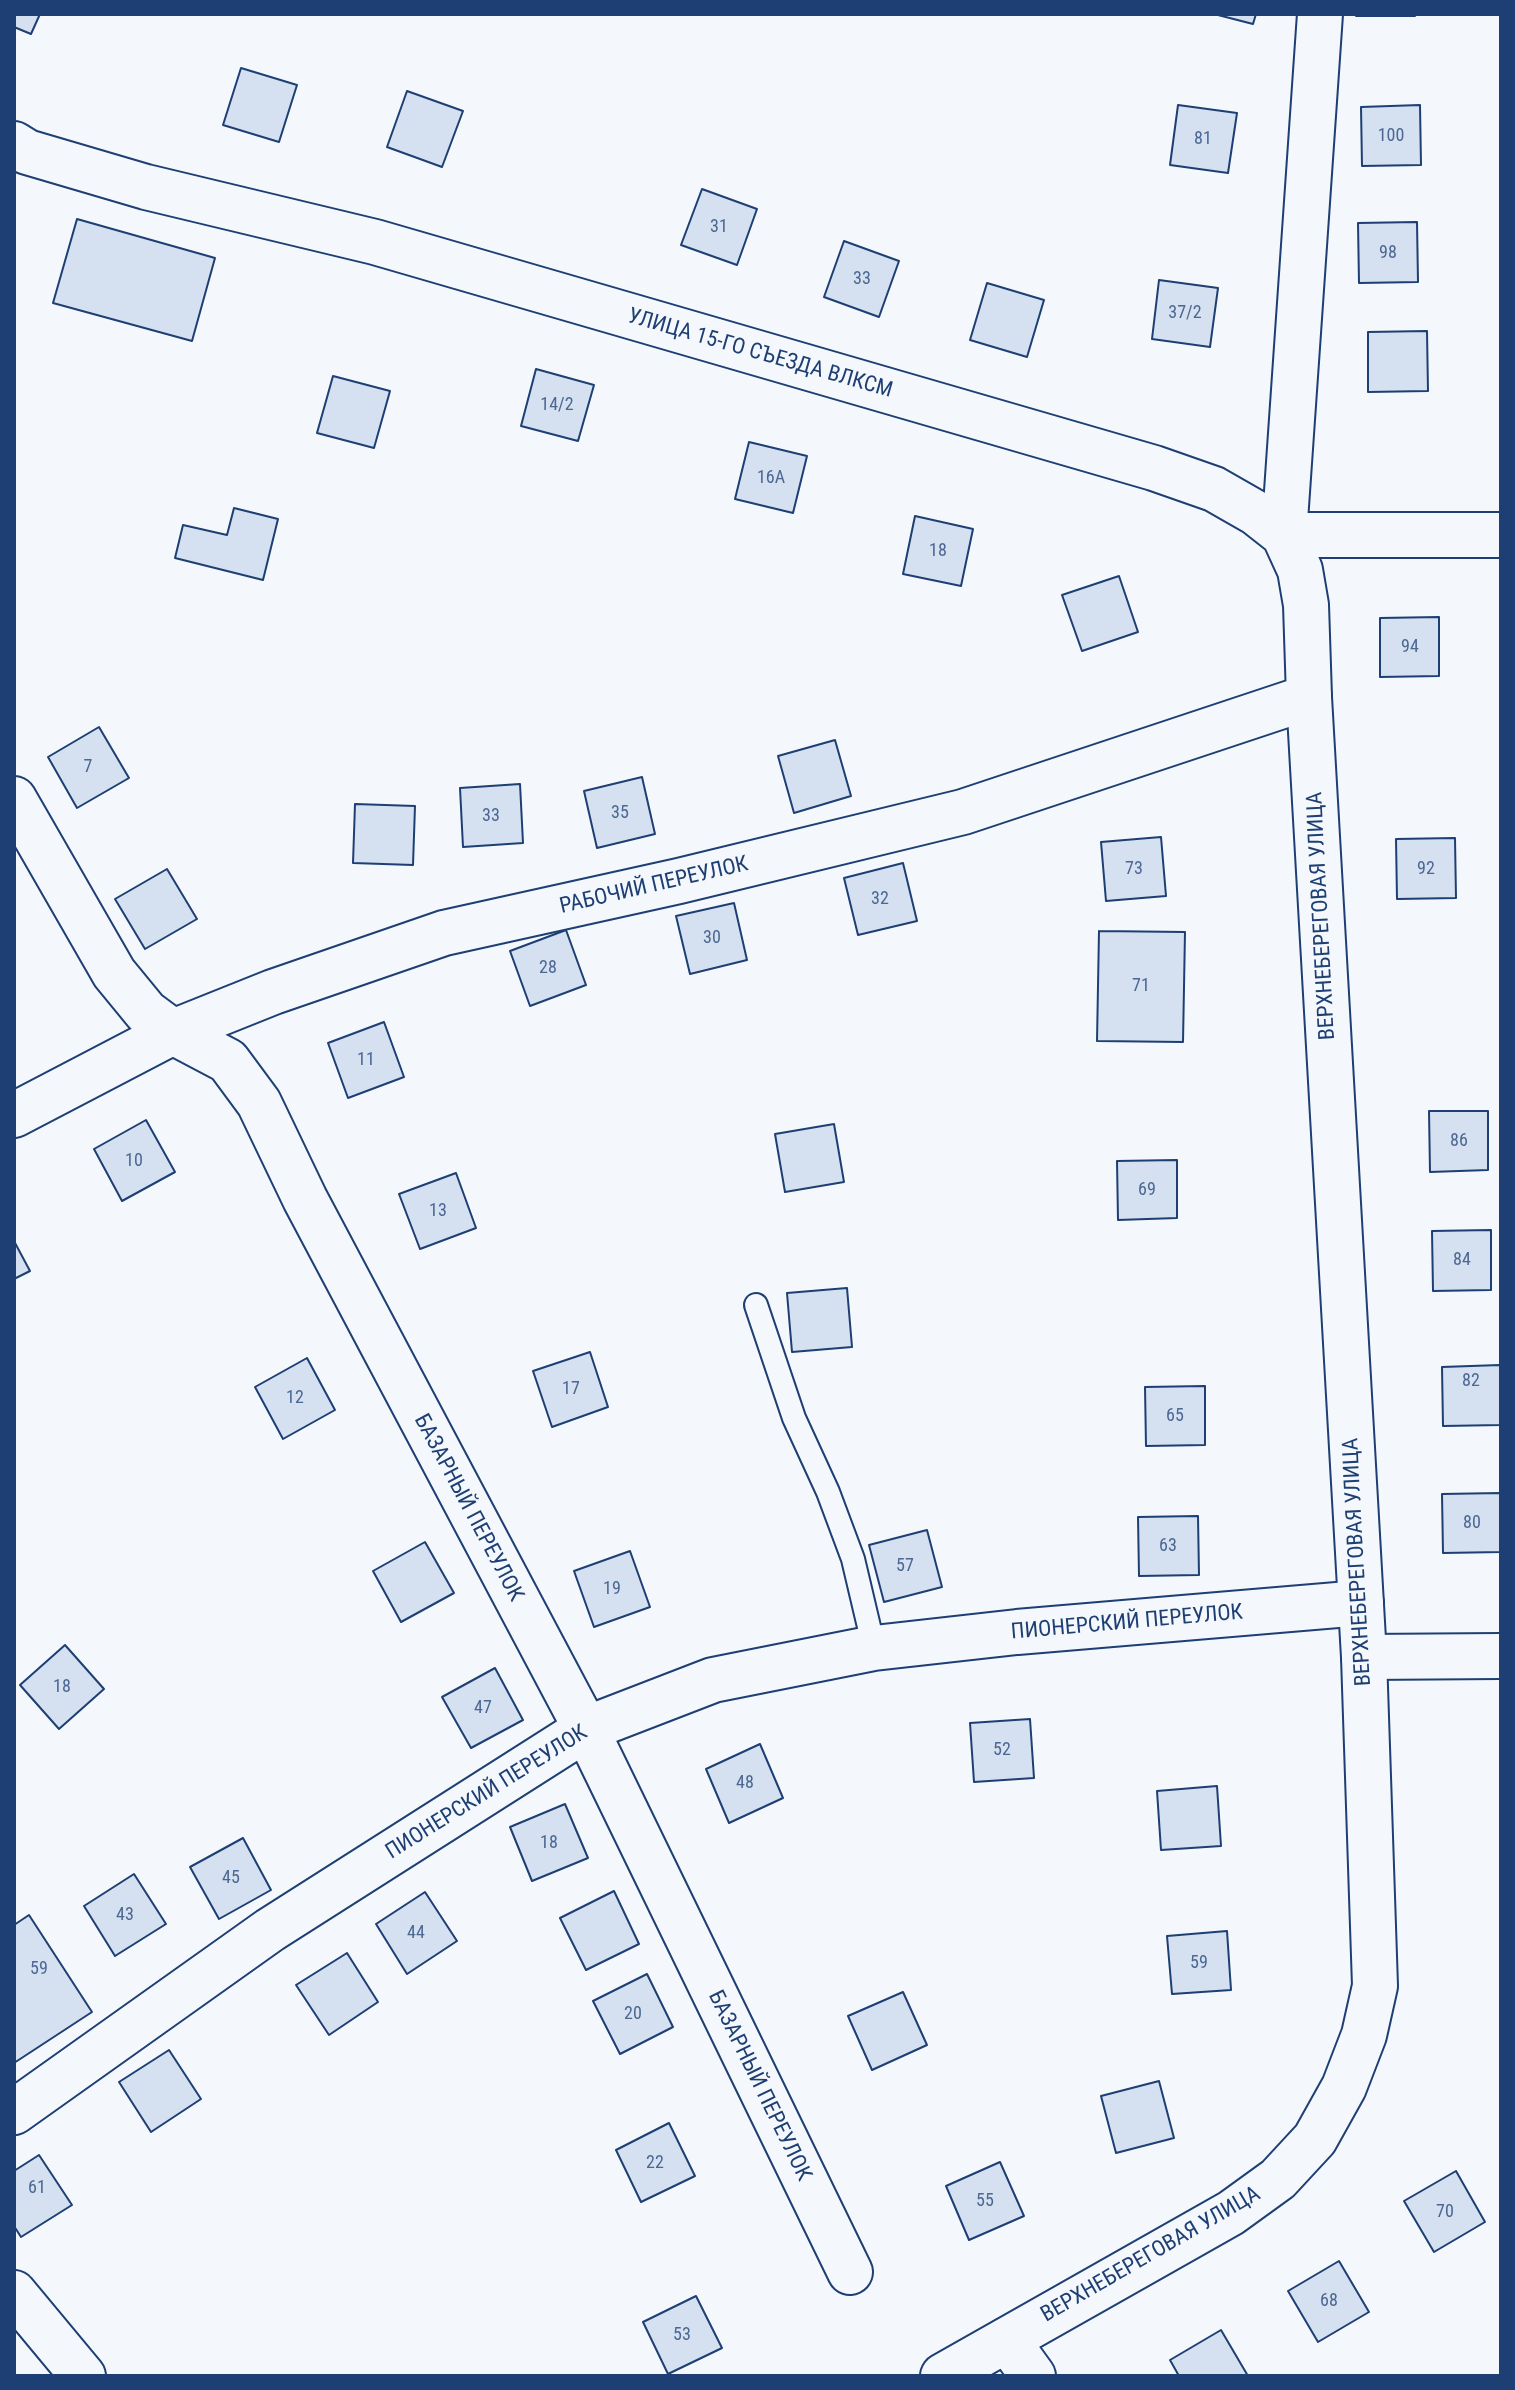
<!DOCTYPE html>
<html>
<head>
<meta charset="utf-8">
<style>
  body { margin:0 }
  #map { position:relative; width:1515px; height:2390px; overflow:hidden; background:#f4f7fb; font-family:"Roboto Condensed",sans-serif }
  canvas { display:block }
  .frame { position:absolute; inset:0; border:16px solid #1d3f73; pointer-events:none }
</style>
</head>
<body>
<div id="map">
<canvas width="1515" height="2390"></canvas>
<div class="frame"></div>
</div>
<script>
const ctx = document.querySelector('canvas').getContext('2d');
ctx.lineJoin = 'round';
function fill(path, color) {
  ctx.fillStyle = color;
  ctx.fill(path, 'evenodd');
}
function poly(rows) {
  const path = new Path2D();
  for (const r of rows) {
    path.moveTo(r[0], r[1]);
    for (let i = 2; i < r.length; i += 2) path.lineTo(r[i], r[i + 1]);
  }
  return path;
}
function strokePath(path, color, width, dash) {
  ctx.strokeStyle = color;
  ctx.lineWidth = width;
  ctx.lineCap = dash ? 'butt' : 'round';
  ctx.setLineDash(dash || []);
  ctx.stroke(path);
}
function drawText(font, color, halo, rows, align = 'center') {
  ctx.font = font + ' "Roboto Condensed",sans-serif';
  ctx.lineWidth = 6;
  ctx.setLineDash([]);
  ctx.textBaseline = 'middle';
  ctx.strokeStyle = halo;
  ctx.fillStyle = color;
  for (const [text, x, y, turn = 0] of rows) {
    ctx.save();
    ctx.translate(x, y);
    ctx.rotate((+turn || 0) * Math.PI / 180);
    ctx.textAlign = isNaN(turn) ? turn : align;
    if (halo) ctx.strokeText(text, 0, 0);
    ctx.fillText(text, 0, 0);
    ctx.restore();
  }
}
const building = poly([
  [14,14,40,14,31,34,14,27,14,14],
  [1214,14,1256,14,1253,24,1214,14],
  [1356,14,1415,14,1415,16,1356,16,1356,14],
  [241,68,297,85,279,142,223,125,241,68],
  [407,91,463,111,442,167,387,147,407,91],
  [1178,105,1237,113,1228,173,1170,165,1178,105],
  [1420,105,1421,165,1362,166,1361,107,1420,105],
  [702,189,757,209,737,265,681,245,702,189],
  [77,219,215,258,192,341,53,303,77,219],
  [1417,222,1418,282,1359,283,1358,223,1417,222],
  [844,241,899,261,879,317,824,297,844,241],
  [1159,280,1218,288,1210,347,1152,339,1159,280],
  [987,283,1044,300,1027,357,970,340,987,283],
  [1427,331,1428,391,1368,392,1368,332,1427,331],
  [536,369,594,385,578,441,521,426,536,369],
  [333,376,390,391,374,448,317,433,333,376],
  [749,442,807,456,793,513,735,499,749,442],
  [234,508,278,519,263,580,175,558,183,525,227,535,234,508],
  [915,516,973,529,961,586,903,574,915,516],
  [1119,576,1138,632,1082,651,1062,595,1119,576],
  [1439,617,1439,676,1380,677,1380,618,1439,617],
  [99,727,129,778,77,808,48,757,99,727],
  [835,740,851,796,794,813,778,756,835,740],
  [642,777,655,834,597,848,584,791,642,777],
  [520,784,523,843,463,847,460,788,520,784],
  [355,804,415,806,413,865,353,863,355,804],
  [1161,837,1166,896,1106,901,1101,842,1161,837],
  [1455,838,1456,898,1397,899,1396,839,1455,838],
  [903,863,917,921,858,935,844,878,903,863],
  [167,869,197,919,145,949,115,899,167,869],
  [734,903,747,960,690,974,676,916,734,903],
  [566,930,586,985,530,1006,510,951,566,930],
  [1099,931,1185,932,1183,1042,1097,1041,1099,931],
  [384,1022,404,1077,348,1098,328,1043,384,1022],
  [1429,1111,1488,1111,1488,1170,1430,1172,1429,1111],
  [146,1120,175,1172,122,1201,94,1149,146,1120],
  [834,1124,844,1182,785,1192,775,1134,834,1124],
  [1177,1160,1177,1218,1118,1220,1117,1161,1177,1160],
  [456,1173,476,1228,420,1249,399,1194,456,1173],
  [1491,1230,1491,1290,1433,1291,1432,1231,1491,1230],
  [14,1241,30,1271,14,1279,14,1241],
  [847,1288,852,1347,792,1352,787,1293,847,1288],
  [590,1352,608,1407,552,1427,533,1371,590,1352],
  [307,1358,335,1410,283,1439,255,1387,307,1358],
  [1500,1365,1501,1425,1443,1426,1442,1367,1500,1365],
  [1205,1386,1205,1445,1146,1446,1145,1387,1205,1386],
  [1501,1493,1501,1552,1443,1553,1442,1494,1501,1493],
  [1198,1516,1199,1575,1139,1576,1138,1517,1198,1516],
  [927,1530,942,1587,884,1602,869,1545,927,1530],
  [425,1542,454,1593,401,1622,373,1571,425,1542],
  [630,1551,650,1607,594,1627,574,1571,630,1551],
  [65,1645,104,1689,59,1729,20,1685,65,1645],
  [495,1668,523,1720,471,1748,442,1697,495,1668],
  [1030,1719,1034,1778,974,1782,970,1723,1030,1719],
  [760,1744,783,1798,729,1823,706,1769,760,1744],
  [1217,1786,1221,1846,1161,1850,1157,1791,1217,1786],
  [565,1804,588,1858,532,1881,510,1827,565,1804],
  [243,1838,271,1890,219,1919,190,1867,243,1838],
  [134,1874,166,1924,115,1956,84,1906,134,1874],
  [614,1891,639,1944,586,1970,560,1918,614,1891],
  [425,1892,457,1941,407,1974,376,1924,425,1892],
  [29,1915,92,2012,14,2063,14,1925,29,1915],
  [1227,1931,1231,1990,1172,1994,1167,1936,1227,1931],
  [347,1953,378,2002,329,2035,296,1985,347,1953],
  [647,1974,673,2027,620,2054,593,2001,647,1974],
  [903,1992,927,2045,872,2070,848,2016,903,1992],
  [169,2050,201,2099,151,2132,119,2082,169,2050],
  [1159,2081,1174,2138,1116,2153,1101,2096,1159,2081],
  [669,2123,695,2176,641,2202,616,2150,669,2123],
  [39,2155,72,2205,21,2237,14,2226,14,2171,39,2155],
  [1000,2162,1024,2216,969,2240,946,2186,1000,2162],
  [1456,2171,1485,2222,1434,2252,1404,2201,1456,2171],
  [1339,2261,1369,2312,1318,2342,1288,2291,1339,2261],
  [696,2296,722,2348,668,2374,643,2322,696,2296],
  [1221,2330,1248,2376,1179,2376,1170,2360,1221,2330]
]);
const service = poly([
  [756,1305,794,1418,828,1492,853,1559,874,1648]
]);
const minor = poly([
  [1320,14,1284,535,1501,535],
  [14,799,114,973,146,1012,173,1032,228,1061,259,1103,305,1199,586,1729,850,2272],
  [14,1115,173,1032,273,992,444,933,679,881,963,812,1309,697],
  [1364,1657,1501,1656],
  [14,2112,270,1930,586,1729,713,1680,874,1648,1017,1632,1361,1603],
  [1007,2340,1033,2376]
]);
const tertiary = poly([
  [14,144,27,152,146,187,375,242,1154,468,1214,489,1256,513,1284,535,1300,570,1306,605,1309,697,1364,1657,1375,1986,1364,2035,1344,2087,1315,2139,1278,2179,1231,2213,943,2376]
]);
const secondary = poly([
  [14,2293,83,2376]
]);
const numberNames = [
  ["100",1391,136],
  ["81",1203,139],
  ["31",719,227],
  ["98",1388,253],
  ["33",862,279],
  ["37/2",1185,313],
  ["14/2",557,405],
  ["16А",771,478],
  ["18",938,551],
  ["94",1410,647],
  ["7",88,767],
  ["35",620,813],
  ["33",491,816],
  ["73",1134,869],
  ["92",1426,869],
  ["32",880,899],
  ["30",712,938],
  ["28",548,968],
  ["71",1141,986],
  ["11",366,1060],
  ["86",1459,1141],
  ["10",134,1161],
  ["69",1147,1190],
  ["13",438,1211],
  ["84",1462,1260],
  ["82",1471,1381],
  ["17",571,1389],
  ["12",295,1398],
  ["65",1175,1416],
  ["80",1472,1523],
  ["63",1168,1546],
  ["57",905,1566],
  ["19",612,1589],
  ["18",62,1687],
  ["47",483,1708],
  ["52",1002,1750],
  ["48",745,1783],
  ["18",549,1843],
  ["45",231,1878],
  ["43",125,1915],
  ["44",416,1933],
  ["59",1199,1963],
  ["59",39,1969],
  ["20",633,2014],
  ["22",655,2163],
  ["61",37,2188],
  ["55",985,2201],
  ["70",1445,2212],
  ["68",1329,2301],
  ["53",682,2335]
];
const streetNames = [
  ["УЛИЦА 15-ГО СЪЕЗДА ВЛКСМ",760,354,16],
  ["РАБОЧИЙ ПЕРЕУЛОК",654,886,-13],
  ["ВЕРХНЕБЕРЕГОВАЯ УЛИЦА",1322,916,-93],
  ["БАЗАРНЫЙ ПЕРЕУЛОК",468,1508,62],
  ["ВЕРХНЕБЕРЕГОВАЯ УЛИЦА",1358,1562,-93],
  ["ПИОНЕРСКИЙ ПЕРЕУЛОК",1127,1623,-5],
  ["ПИОНЕРСКИЙ ПЕРЕУЛОК",487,1793,-32],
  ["БАЗАРНЫЙ ПЕРЕУЛОК",759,2086,64],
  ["ВЕРХНЕБЕРЕГОВАЯ УЛИЦА",1151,2255,-30]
];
fill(building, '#d5e0f0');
strokePath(building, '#1d3f73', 2);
strokePath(service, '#1d3f73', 26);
strokePath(minor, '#1d3f73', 48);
strokePath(tertiary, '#1d3f73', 48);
strokePath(secondary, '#1d3f73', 48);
strokePath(service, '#f4f7fb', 22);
strokePath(minor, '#f4f7fb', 44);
strokePath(tertiary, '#f4f7fb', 44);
strokePath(secondary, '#f4f7fb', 44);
drawText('18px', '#4b6792', null, numberNames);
drawText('22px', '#1d3f73', '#f4f7fb', streetNames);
</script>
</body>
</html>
